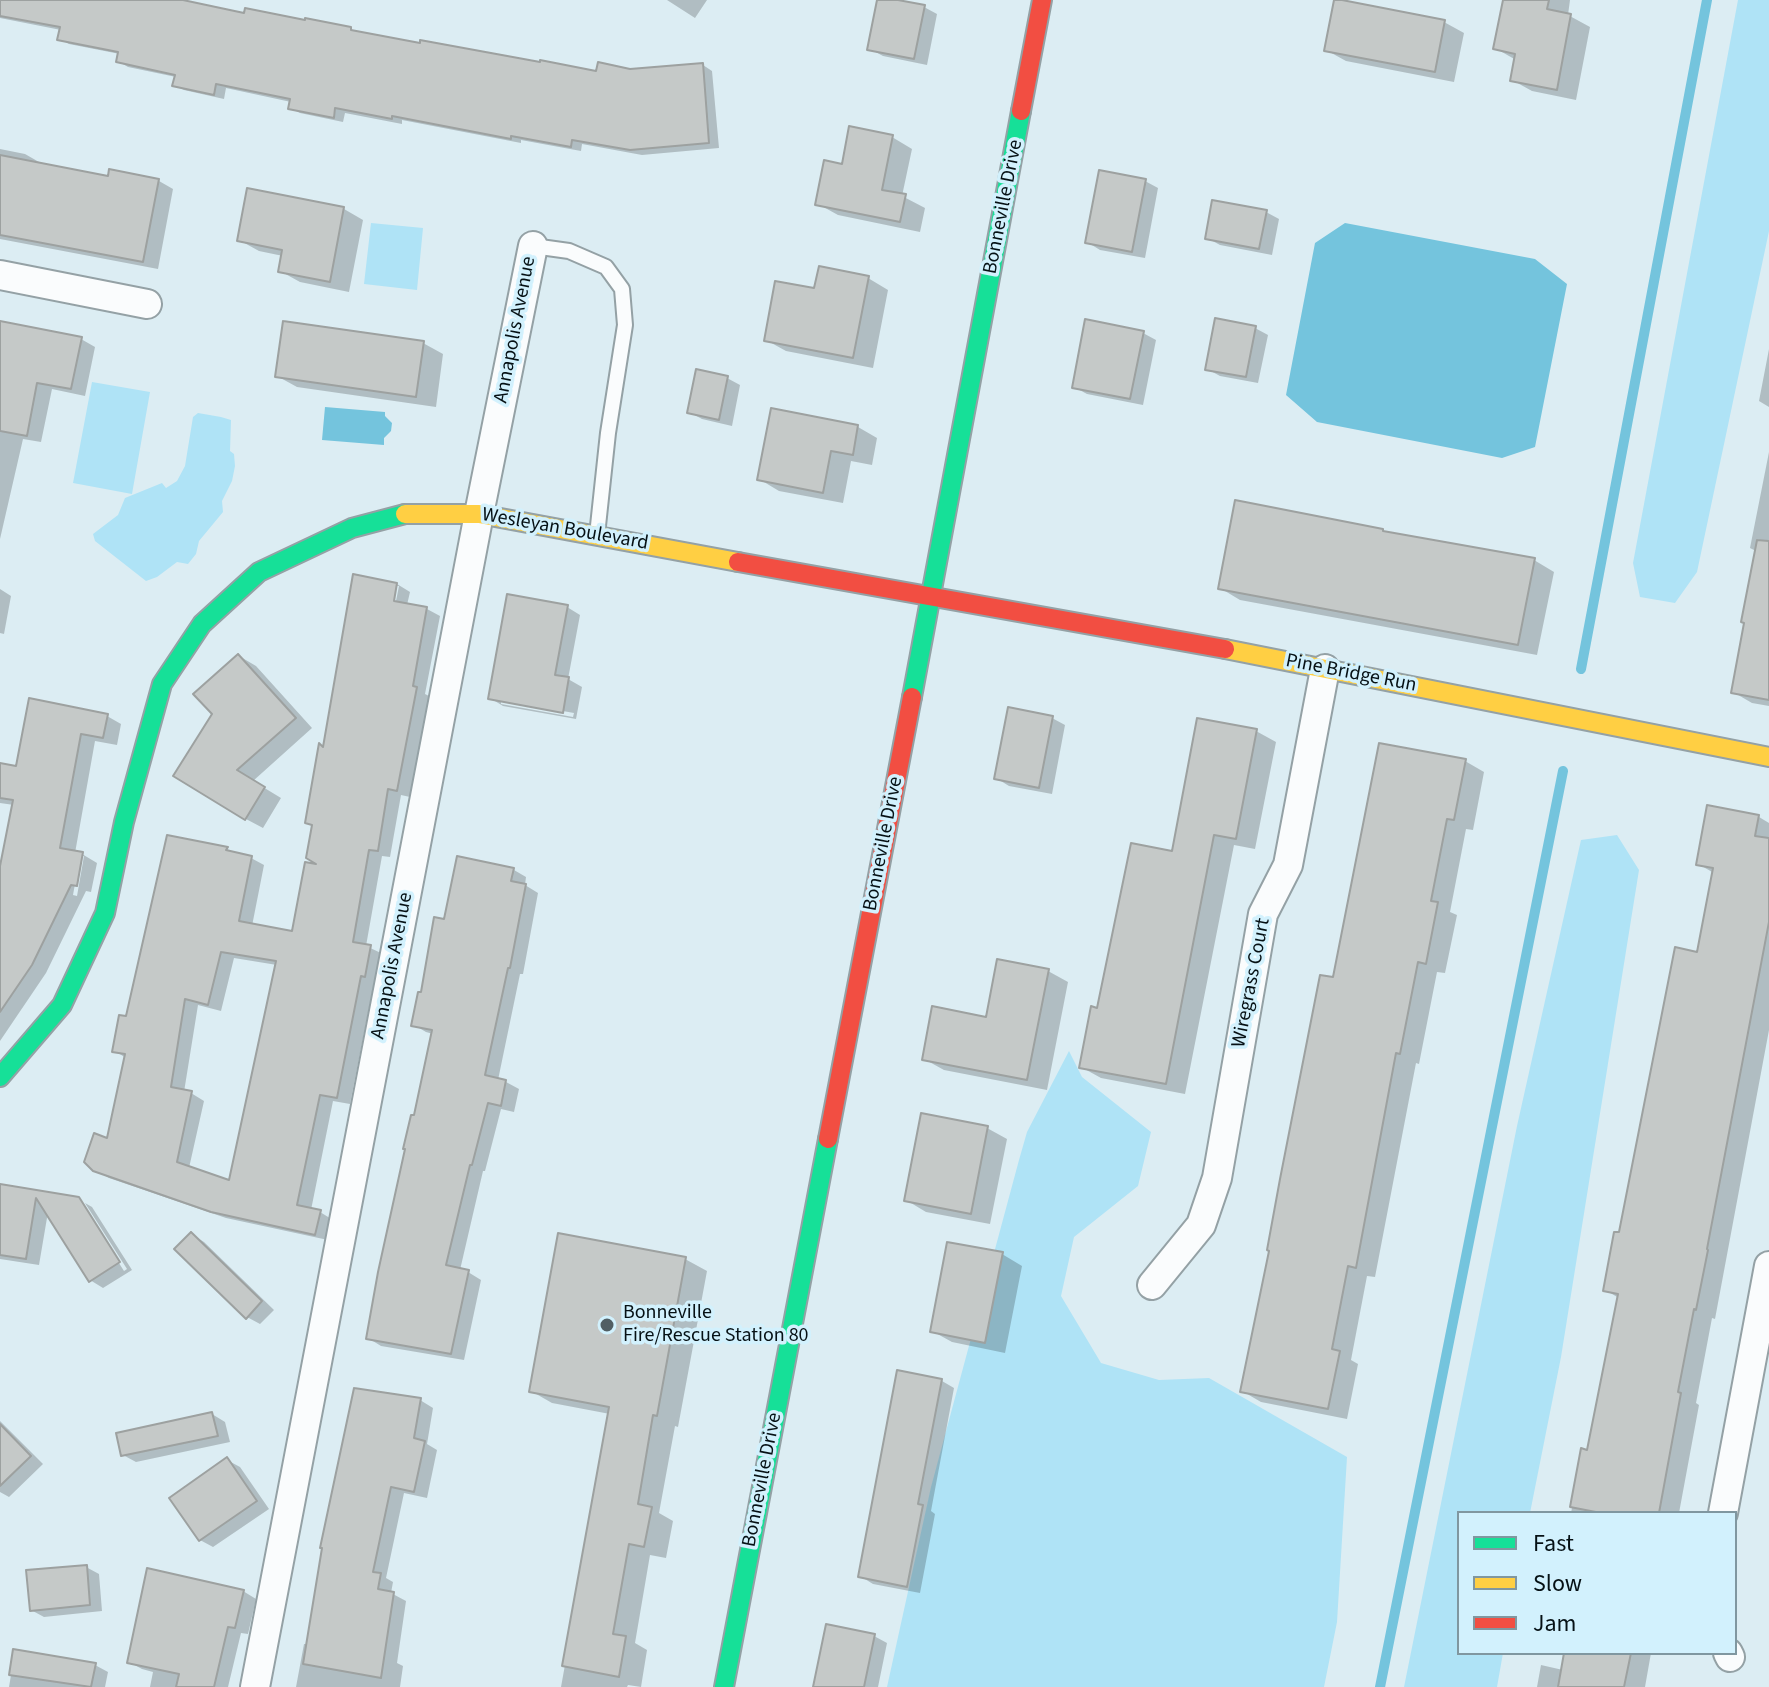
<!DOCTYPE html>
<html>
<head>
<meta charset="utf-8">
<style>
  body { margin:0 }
  #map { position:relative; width:1769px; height:1687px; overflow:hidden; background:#dcedf3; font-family:"Source Sans 3",sans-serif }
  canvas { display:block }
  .legend { position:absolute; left:1457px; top:1511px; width:280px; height:144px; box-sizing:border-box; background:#d2f1fd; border:2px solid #8097a0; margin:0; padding:10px 14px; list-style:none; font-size:24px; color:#061115 }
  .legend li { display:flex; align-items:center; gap:16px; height:40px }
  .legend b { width:40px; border:2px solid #8097a0 }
</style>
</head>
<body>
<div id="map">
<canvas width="1769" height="1687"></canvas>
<ul class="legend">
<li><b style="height:10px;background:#16e098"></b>Fast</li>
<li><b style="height:10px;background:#ffcf43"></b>Slow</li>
<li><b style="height:10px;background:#f24e42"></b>Jam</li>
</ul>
</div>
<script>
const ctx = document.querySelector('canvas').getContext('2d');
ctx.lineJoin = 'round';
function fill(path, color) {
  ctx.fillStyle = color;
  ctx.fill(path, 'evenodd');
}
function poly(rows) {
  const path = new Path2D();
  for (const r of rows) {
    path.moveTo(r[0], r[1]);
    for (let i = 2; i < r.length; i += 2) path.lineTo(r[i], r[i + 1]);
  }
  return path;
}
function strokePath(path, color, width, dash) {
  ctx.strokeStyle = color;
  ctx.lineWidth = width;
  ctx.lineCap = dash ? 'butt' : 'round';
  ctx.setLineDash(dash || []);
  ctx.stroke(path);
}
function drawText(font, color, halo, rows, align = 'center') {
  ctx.font = font + ' "Source Sans 3",sans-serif';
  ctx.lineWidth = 7;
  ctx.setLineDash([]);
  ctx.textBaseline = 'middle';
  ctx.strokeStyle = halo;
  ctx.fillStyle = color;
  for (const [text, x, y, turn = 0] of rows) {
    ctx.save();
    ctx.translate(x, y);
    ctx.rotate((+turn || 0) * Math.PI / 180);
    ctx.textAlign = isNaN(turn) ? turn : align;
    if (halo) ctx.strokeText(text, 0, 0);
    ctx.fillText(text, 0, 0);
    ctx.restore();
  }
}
const green = poly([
  [1738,0,1769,0,1769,231,1697,572,1675,603,1640,597,1633,563],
  [371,223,423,228,417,290,364,284],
  [92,382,150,392,132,494,73,483],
  [198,413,221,417,231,420,230,451,234,454,235,466,232,481,222,501,223,512,199,541,196,554,188,564,177,562,157,577,146,581,95,541,93,534,118,515,125,498,162,483,166,488,177,481,185,466,193,417],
  [1617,835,1639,870,1561,1357,1530,1513,1459,1513,1459,1653,1503,1653,1497,1687,1404,1687,1517,1126,1581,840],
  [1069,1051,1082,1077,1151,1132,1138,1186,1074,1237,1061,1296,1101,1363,1159,1380,1209,1378,1347,1457,1337,1622,1324,1687,887,1687,931,1487,1019,1160,1027,1132]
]);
const water = poly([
  [1345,223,1535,259,1567,284,1535,447,1502,458,1317,422,1286,395,1315,243],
  [325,407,385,412,385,416,392,423,391,431,384,438,384,445,322,440]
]);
const shadow = poly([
  [0,0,184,0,246,15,351,29,359,34,598,73,703,65,712,71,719,148,642,155,582,144,581,151,521,140,521,143,402,120,402,124,345,113,343,122,300,113,290,108,291,102,226,88,224,99,184,90,174,85,176,77,128,67,118,61,120,54,69,44,60,39,61,30,0,18],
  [667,0,707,0,695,18],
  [879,0,924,7,937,14,927,65,883,56,870,49],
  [1505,0,1570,0,1568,15,1590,27,1576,100,1532,91,1512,80,1516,60,1495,48],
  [1444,22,1464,33,1454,82,1346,61,1326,50],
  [892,137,912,149,902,196,925,208,920,232,838,215,818,204,843,166],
  [0,149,25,154,39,162,39,165,109,179,159,181,173,189,158,269,0,239],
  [1145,181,1158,188,1145,258,1100,250,1087,242],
  [344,209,363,220,349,292,300,282,280,271,283,256,259,251,239,240],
  [1266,212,1279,219,1272,255,1220,245,1207,238],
  [868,278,888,290,873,368,786,351,766,340,816,291],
  [0,323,81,339,95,347,85,396,52,389,41,442,23,439,0,539],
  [1255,328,1268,335,1258,383,1220,376,1207,369],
  [1143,333,1156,340,1143,405,1087,394,1074,387],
  [423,343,443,354,436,407,297,387,277,376],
  [1769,349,1769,407,1759,401],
  [727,378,740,385,732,426,702,419,689,412],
  [858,427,877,438,872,465,851,461,843,503,779,491,759,479],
  [1769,452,1769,706,1752,703,1733,692,1756,551,1750,548],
  [1388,534,1534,560,1554,572,1537,655,1240,600,1220,588],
  [354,577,397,584,410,592,407,605,427,609,440,616,425,694,429,696,410,797,401,795,390,857,382,856,366,946,383,954,378,983,374,982,350,1104,333,1101,311,1210,320,1212,333,1220,328,1240,226,1218,109,1178,95,1170,86,1161,95,1136,108,1140,126,1058,115,1051,120,1018,127,1019,168,838,227,849,237,854,251,858,264,865,252,926,293,933,307,865,325,868,308,857,314,826,307,822,320,746,324,748],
  [395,586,399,586,394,611,390,610],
  [234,958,277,965,230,1182,189,1168,204,1101,191,1093,184,1092,198,1005,221,1011],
  [0,589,11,596,4,634,0,633],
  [567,607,580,615,568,679,582,687,576,719,503,706,490,698],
  [501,700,574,713,573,717,501,704],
  [239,656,256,666,312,728,253,781,281,798,263,828,246,819,214,714],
  [107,716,121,724,117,745,95,741,75,853,82,854,97,863,91,892,86,891,46,973,0,1041,0,898,14,805,0,803,0,765,17,768],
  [80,856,84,856,77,896,73,895],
  [1052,718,1065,725,1052,794,1009,786,996,778],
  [1256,731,1276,742,1255,849,1234,845,1185,1094,1101,1078,1081,1067,1099,1010,1173,853],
  [1465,761,1484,772,1473,830,1466,829,1450,912,1457,915,1445,973,1437,972,1419,1064,1416,1063,1375,1277,1367,1276,1351,1360,1358,1364,1347,1419,1261,1402,1242,1391,1335,980],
  [1759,817,1769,823,1769,1030,1715,1319,1712,1318,1696,1403,1699,1405,1679,1513,1571,1513,1583,1451,1589,1452,1619,1298,1605,1290,1699,954,1714,873,1698,864],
  [514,870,526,877,525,885,538,893,523,974,520,974,498,1080,506,1082,519,1089,514,1112,501,1109,485,1171,483,1171,460,1270,468,1272,481,1280,464,1360,381,1346,368,1338,433,1034,426,1032,414,1025,445,921],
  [1048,971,1068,982,1047,1090,944,1070,924,1059,988,1019],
  [987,1128,1007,1139,990,1224,926,1212,906,1200],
  [0,1186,78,1199,83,1202,80,1202,124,1271,127,1269,85,1203,92,1207,132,1270,103,1288,90,1280,48,1212,39,1265,0,1259],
  [191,1234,204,1242,274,1310,260,1324,247,1317],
  [1002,1254,1022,1266,1005,1353,952,1342,932,1331],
  [685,1259,707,1271,678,1427,675,1426,659,1513,673,1521,666,1558,650,1555,635,1643,647,1650,641,1687,628,1685,627,1687,561,1687,610,1414,552,1403,531,1391],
  [942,1381,954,1388,931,1511,935,1514,920,1593,873,1584,860,1576],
  [420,1400,433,1408,427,1444,437,1450,427,1498,404,1493,386,1578,393,1582,391,1593,406,1601,397,1663,403,1666,400,1687,296,1687,304,1644,308,1644],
  [212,1414,225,1422,230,1442,136,1462,123,1455],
  [0,1421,43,1464,9,1497,0,1492],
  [227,1460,240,1467,269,1509,213,1547,200,1540],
  [86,1567,99,1574,102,1611,44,1617,31,1610],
  [243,1591,256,1599,248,1634,241,1633,228,1687,150,1687,153,1672,142,1669,129,1662],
  [874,1636,887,1643,878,1687,815,1687],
  [15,1651,95,1665,108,1672,105,1687,9,1687],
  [1566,1653,1651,1653,1645,1687,1537,1687,1541,1665,1563,1670]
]);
const stream = poly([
  [1581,669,1707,0],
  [1380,1687,1563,771]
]);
const building = poly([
  [0,0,183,0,244,13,245,8,305,20,305,18,351,27,351,30,420,43,420,40,540,62,540,60,596,71,598,62,630,69,703,63,709,143,630,150,572,140,571,147,511,136,511,139,392,116,392,119,335,108,334,118,288,109,290,99,216,84,214,95,172,86,175,75,116,62,118,52,57,40,60,27,0,16,0,0],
  [877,0,898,0,925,5,914,59,867,50,877,0],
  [1334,0,1342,0,1445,20,1435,72,1324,51,1334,0],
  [1503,0,1549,0,1547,9,1571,14,1557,90,1510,81,1515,54,1493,49,1503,0],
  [849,126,893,135,882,190,906,194,900,222,815,205,824,160,842,164,849,126],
  [0,155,108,176,109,169,159,179,143,262,0,235,0,155],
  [1099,170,1146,179,1132,252,1085,243,1099,170],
  [247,188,344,207,330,282,278,272,282,250,237,241,247,188],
  [1212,200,1267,210,1259,249,1205,239,1212,200],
  [819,266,869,276,853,358,764,341,775,281,814,288,819,266],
  [1215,318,1256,326,1246,377,1205,370,1215,318],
  [1085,319,1144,331,1130,399,1072,388,1085,319],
  [0,321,82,337,71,389,37,383,27,436,0,431,0,321],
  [283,321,424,341,416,397,275,377,283,321],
  [696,369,728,376,719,420,687,413,696,369],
  [771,408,858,425,853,455,831,451,823,493,757,480,771,408],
  [1235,500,1383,529,1383,531,1535,558,1518,645,1218,589,1235,500],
  [1757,540,1769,541,1769,700,1731,693,1744,623,1741,622,1757,540],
  [353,574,397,583,394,601,427,607,413,686,417,687,397,791,388,789,378,851,369,850,353,942,371,945,365,977,361,976,337,1098,320,1095,297,1205,321,1210,315,1235,211,1212,93,1171,84,1162,94,1133,107,1138,125,1054,112,1052,119,1015,126,1016,167,835,228,847,226,850,252,856,239,921,292,931,305,862,316,864,306,858,312,825,305,823,319,743,323,747,353,574],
  [221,952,276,961,229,1180,177,1162,192,1091,171,1087,185,999,208,1005,221,952],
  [507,594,568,605,555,675,569,677,563,713,488,699,507,594],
  [238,654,296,718,237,770,265,787,245,820,173,776,212,714,193,694,238,654],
  [29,698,108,714,103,738,81,734,60,848,83,852,77,886,71,885,32,965,0,1012,0,866,13,800,0,798,0,763,16,766,29,698],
  [1008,707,1053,716,1039,788,994,779,1008,707],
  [1197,718,1257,729,1236,839,1214,835,1166,1084,1079,1068,1091,1006,1097,1008,1131,843,1172,851,1197,718],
  [1379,743,1466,759,1454,820,1447,819,1431,901,1438,902,1426,964,1418,962,1400,1054,1396,1053,1356,1268,1348,1266,1332,1349,1340,1351,1328,1409,1240,1392,1269,1251,1267,1250,1280,1179,1320,975,1333,977,1379,743],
  [1707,805,1759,815,1755,836,1769,838,1769,922,1707,1249,1708,1250,1696,1310,1694,1309,1678,1392,1681,1393,1659,1513,1601,1513,1570,1507,1581,1448,1587,1450,1618,1294,1603,1291,1614,1232,1619,1232,1675,947,1697,952,1713,868,1696,865,1707,805],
  [457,856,514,868,511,881,526,884,510,968,508,968,485,1075,506,1080,501,1106,488,1103,472,1165,470,1165,446,1265,469,1270,451,1354,366,1339,378,1272,405,1149,403,1149,411,1115,414,1115,432,1030,411,1026,418,992,421,992,434,917,444,919,457,856],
  [997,959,1049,969,1027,1080,922,1060,932,1006,986,1017,997,959],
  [921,1113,988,1126,971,1214,904,1201,921,1113],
  [0,1184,79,1197,120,1262,89,1282,36,1198,26,1259,0,1255,0,1184],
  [191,1232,262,1301,246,1319,174,1249,191,1232],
  [558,1233,686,1257,657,1416,653,1415,638,1504,652,1507,644,1547,629,1544,613,1634,626,1636,619,1677,562,1666,609,1407,529,1392,558,1233],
  [947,1242,1003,1252,985,1343,930,1332,947,1242],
  [897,1370,942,1379,918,1504,923,1505,907,1587,858,1577,897,1370],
  [354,1388,421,1398,414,1438,425,1441,414,1492,391,1487,373,1572,381,1573,378,1589,394,1592,381,1678,303,1664,322,1548,320,1548,354,1388],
  [212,1412,218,1436,121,1456,116,1433,212,1412],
  [0,1424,31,1456,0,1486,0,1424],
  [227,1457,257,1501,199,1541,169,1498,227,1457],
  [87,1565,90,1605,30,1611,26,1570,87,1565],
  [147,1568,244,1590,235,1628,228,1627,214,1687,176,1687,179,1674,127,1663,147,1568],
  [826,1624,875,1634,864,1687,813,1687,826,1624],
  [13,1649,96,1663,91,1687,9,1675,13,1649],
  [1564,1653,1631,1653,1624,1687,1558,1687,1564,1653]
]);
const lane = poly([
  [533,246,569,251,606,267,622,289,625,325,608,433,597,535]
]);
const street = poly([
  [0,275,147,304],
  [1152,1285,1201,1225,1217,1178,1263,914,1288,865,1325,669],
  [1723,1513,1769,1266],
  [1728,1653,1730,1657],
  [255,1687,479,514,533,246]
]);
const fast = poly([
  [912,697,1021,111],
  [0,1077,62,1005,105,913,124,822,162,684,202,624,259,572,352,528,405,514],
  [724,1687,828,1139]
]);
const slow = poly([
  [405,514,479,514,738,562],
  [1225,649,1769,757]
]);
const jam = poly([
  [1021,111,1042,0],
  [738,562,1225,649],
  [828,1139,912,697]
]);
const markers = [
  [607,1325,8,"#515e63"]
];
const streetNames = [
  ["Bonneville Drive",1004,207,-79],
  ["Annapolis Avenue",516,330,-79],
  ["Wesleyan Boulevard",565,530,10],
  ["Pine Bridge Run",1351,674,11],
  ["Bonneville Drive",884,844,-79],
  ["Annapolis Avenue",393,966,-79],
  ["Wiregrass Court",1252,983,-79],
  ["Bonneville Drive",763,1480,-79]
];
const poiNames = [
  ["Bonneville",623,1314],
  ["Fire/Rescue Station 80",623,1337]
];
fill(green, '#afe3f6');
fill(water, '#74c4dd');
fill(shadow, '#0003');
strokePath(stream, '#74c4dd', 10);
fill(building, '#c5c9c8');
strokePath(building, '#9da1a0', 2);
strokePath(lane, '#94a1a5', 18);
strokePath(street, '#94a1a5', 32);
strokePath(fast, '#94a1a5', 22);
strokePath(slow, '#94a1a5', 22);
strokePath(jam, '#94a1a5', 22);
strokePath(lane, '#fafcfd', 14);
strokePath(street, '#fafcfd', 28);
strokePath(fast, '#16e098', 18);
strokePath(slow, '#ffcf43', 18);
strokePath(jam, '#f24e42', 18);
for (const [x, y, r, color] of markers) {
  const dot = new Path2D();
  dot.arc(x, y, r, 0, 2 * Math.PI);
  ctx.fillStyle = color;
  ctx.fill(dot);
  strokePath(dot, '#d2f1fd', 3);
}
drawText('20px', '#061115', '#d2f1fd', streetNames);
drawText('20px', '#061115', '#d2f1fd', poiNames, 'left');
</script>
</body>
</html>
